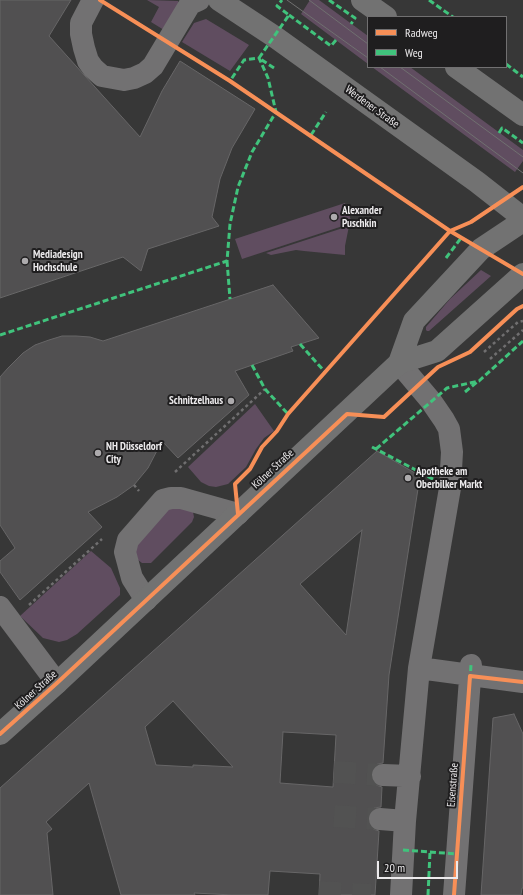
<!DOCTYPE html>
<html>
<head>
<meta charset="utf-8">
<style>
  body { margin:0 }
  #map { position:relative; width:523px; height:895px; overflow:hidden; background:#373737; font-family:"PT Sans Narrow",sans-serif }
  canvas { display:block }
  .legend { position:absolute; left:367px; top:16px; width:140px; height:52px; box-sizing:border-box; background:#1f1e1f; border:1px solid #717071; margin:0; padding:5px 7px; list-style:none; font-size:12px; color:#eceaec }
  .legend li { display:flex; align-items:center; gap:8px; height:20px }
  .legend b { width:20px; border:1px solid #717071 }
  .scale { position:absolute; left:377px; top:861px; width:81px; height:18px; box-sizing:border-box; border:2px solid #eceaec; border-top:0; padding-left:5px; font-size:12px; line-height:14px; white-space:nowrap; color:#eceaec; -webkit-text-stroke:3px #1f1e1f; paint-order:stroke }
</style>
</head>
<body>
<div id="map">
<canvas width="523" height="895"></canvas>
<ul class="legend">
<li><b style="height:5px;background:#f78f57"></b>Radweg</li>
<li><b style="height:5px;background:#40c37c"></b>Weg</li>
</ul>
<div class="scale">20 m</div>
</div>
<script>
const ctx = document.querySelector('canvas').getContext('2d');
ctx.lineJoin = 'round';
function fill(path, color) {
  ctx.fillStyle = color;
  ctx.fill(path, 'evenodd');
}
function poly(rows) {
  const path = new Path2D();
  for (const r of rows) {
    path.moveTo(r[0], r[1]);
    for (let i = 2; i < r.length; i += 2) path.lineTo(r[i], r[i + 1]);
  }
  return path;
}
function strokePath(path, color, width, dash) {
  ctx.strokeStyle = color;
  ctx.lineWidth = width;
  ctx.lineCap = dash ? 'butt' : 'round';
  ctx.setLineDash(dash || []);
  ctx.stroke(path);
}
function drawText(font, color, halo, rows, align = 'center') {
  ctx.font = font + ' "PT Sans Narrow",sans-serif';
  ctx.lineWidth = 4;
  ctx.setLineDash([]);
  ctx.textBaseline = 'middle';
  ctx.strokeStyle = halo;
  ctx.fillStyle = color;
  for (const [text, x, y, turn = 0] of rows) {
    ctx.save();
    ctx.translate(x, y);
    ctx.rotate((+turn || 0) * Math.PI / 180);
    ctx.textAlign = isNaN(turn) ? turn : align;
    if (halo) ctx.strokeText(text, 0, 0);
    ctx.fillText(text, 0, 0);
    ctx.restore();
  }
}
const green = poly([
  [147,0,178,1,179,5,164,30,151,22,159,7],
  [310,0,319,0,368,36,368,64,301,14],
  [206,19,249,45,230,71,182,42,194,23],
  [372,67,410,67,523,150,523,161,515,172],
  [345,203,352,223,242,259,235,239],
  [349,226,345,246,345,255,304,251,296,250,271,255,266,253],
  [481,270,491,276,429,331,427,331,426,330,426,327,450,299],
  [255,404,274,431,264,438,256,449,246,467,228,484,216,487,209,486,201,482,188,467],
  [172,505,193,512,194,517,192,522,151,563,142,563,138,560,134,547],
  [91,551,111,568,120,588,120,595,77,634,67,640,59,642,43,638,20,616]
]);
const building = poly([
  [0,0,71,0,49,36,140,137,162,91,180,61,255,109,232,148,220,179,212,217,219,226,148,249,141,271,123,257,0,298,0,0],
  [273,285,319,338,291,347,293,351,235,371,249,395,178,458,162,441,148,468,134,485,117,497,88,512,102,527,20,600,0,572,0,561,15,548,0,525,0,377,8,368,23,353,35,345,49,340,62,336,76,336,90,337,103,341,273,285],
  [377,451,420,476,389,675,383,763,377,764,373,768,371,774,372,781,376,785,382,787,381,807,374,808,370,812,368,818,369,825,373,829,379,831,375,895,319,895,320,874,270,871,268,895,233,895,194,893,195,895,121,895,89,783,46,822,52,829,47,833,53,895,0,895,0,788,377,451],
  [362,530,346,635,300,584,362,530],
  [173,701,233,767,193,765,193,767,156,765,145,727,173,701],
  [283,732,336,735,333,787,280,783,283,732],
  [514,714,523,734,523,888,522,888,521,895,481,895,493,718,514,714]
]);
const minorTunnel = poly([
  [334,772,383,775],
  [334,816,380,819],
  [319,892,371,895]
]);
const path = poly([
  [484,352,518,322,523,321],
  [490,359,523,330],
  [175,472,265,389],
  [134,485,139,491],
  [29,605,102,539]
]);
const minor = poly([
  [93,0,81,23,81,34,84,48,88,61,93,68,102,76,124,80,134,78,145,73,153,66,190,4,199,0],
  [399,363,431,401,444,420,449,429,452,452,450,488,419,668,405,821,401,895],
  [146,600,132,578,125,552,128,540,163,500,171,498,181,498,238,514],
  [0,607,57,683],
  [419,668,523,682],
  [383,775,410,776],
  [380,819,405,821],
  [454,895,471,665]
]);
const major = poly([
  [219,0,275,37,477,182,523,218],
  [362,0,386,17],
  [456,67,523,115],
  [399,363,414,321,481,249,523,221],
  [0,734,57,683,399,363,437,351,523,274]
]);
const tram = poly([
  [287,0,368,58],
  [309,0,368,44],
  [380,67,523,173],
  [400,67,523,157]
]);
const quiet = poly([
  [329,0,355,18,351,24],
  [429,0,453,17],
  [289,15,331,46,336,40],
  [506,64,523,77],
  [274,68,259,58,289,15,277,6,282,0],
  [499,133,502,128,523,143],
  [311,135,326,112],
  [446,258,461,238],
  [227,261,230,299],
  [0,335,227,261,230,224,238,187,252,152,276,112,268,78,259,58,244,60,230,81],
  [300,344,325,372],
  [252,365,265,389,288,414,290,412],
  [465,392,477,382],
  [372,447,450,488],
  [376,449,447,388,479,381,523,341],
  [470,680,471,665],
  [403,850,457,854],
  [428,895,430,852]
]);
const cycleway = poly([
  [100,0,230,81,450,231,523,274],
  [238,514,235,484,250,469,262,447,277,431,288,414,450,231,471,222,523,187],
  [0,734,57,683,347,414,384,417,438,367,470,352,517,309,523,306],
  [454,895,470,676,523,682]
]);
const markers = [
  [334,217,4,"#adabad"],
  [25,261,4,"#adabad"],
  [231,401,4,"#adabad"],
  [98,453,4,"#adabad"],
  [408,478,4,"#adabad"]
];
const streetNames = [
  ["Werdener Straße",372,107,36],
  ["Kölner Straße",273,469,-43],
  ["Kölner Straße",36,690,-42],
  ["Eisenstraße",453,785,-86]
];
const poiNames = [
  ["Alexander",342,211],
  ["Puschkin",342,224],
  ["Mediadesign",33,255],
  ["Hochschule",33,268],
  ["Schnitzelhaus",223,401,"right"],
  ["NH Düsseldorf",106,447],
  ["City",106,460],
  ["Apotheke am",416,472],
  ["Oberbilker Markt",416,485]
];
fill(green, '#604d60');
fill(building, '#515051');
strokePath(building, '#676667', 1);
strokePath(minorTunnel, '#525252', 22, [22, 11]);
strokePath(path, '#706f70', 2.5, [3, 3]);
strokePath(minor, '#727172', 22);
strokePath(major, '#727272', 22);
strokePath(tram, '#707070', 1);
strokePath(quiet, '#40c37c', 3, [6, 3]);
strokePath(cycleway, '#f78f57', 4);
for (const [x, y, r, color] of markers) {
  const dot = new Path2D();
  dot.arc(x, y, r, 0, 2 * Math.PI);
  ctx.fillStyle = color;
  ctx.fill(dot);
  strokePath(dot, '#1f1e1f', 1.5);
}
drawText('11px', '#eceaec', '#1f1e1f', streetNames);
drawText('bold 11px', '#eceaec', '#1f1e1f', poiNames, 'left');
</script>
</body>
</html>
